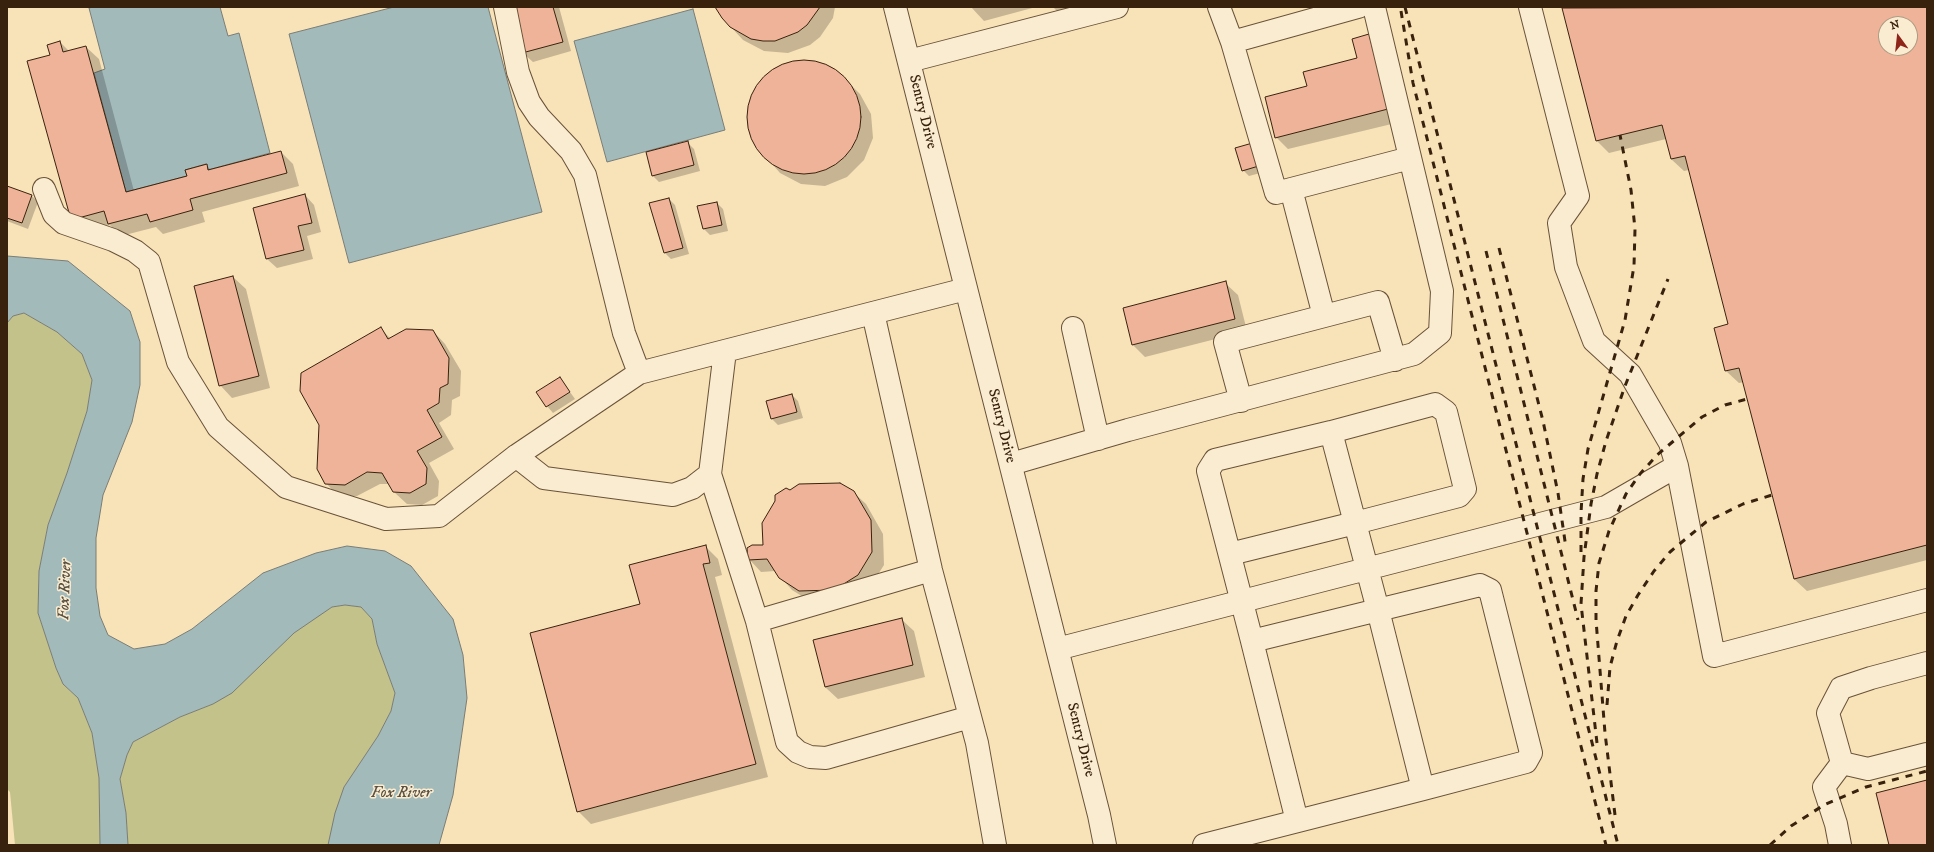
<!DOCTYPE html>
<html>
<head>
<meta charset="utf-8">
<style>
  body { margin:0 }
  #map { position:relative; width:1934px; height:852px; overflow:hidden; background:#f8e2b8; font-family:"IM FELL DW Pica",serif }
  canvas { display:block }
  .frame { position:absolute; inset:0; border:8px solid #39220d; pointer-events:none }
  .north { position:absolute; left:1878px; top:16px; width:40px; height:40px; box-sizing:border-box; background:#faecd1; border:1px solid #ad9b83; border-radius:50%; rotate:345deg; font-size:11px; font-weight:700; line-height:16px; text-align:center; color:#39220d }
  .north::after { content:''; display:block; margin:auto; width:14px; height:18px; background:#8f2418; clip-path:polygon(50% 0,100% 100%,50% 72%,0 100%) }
</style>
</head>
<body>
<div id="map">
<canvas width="1934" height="852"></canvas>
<div class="frame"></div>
<div class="north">N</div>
</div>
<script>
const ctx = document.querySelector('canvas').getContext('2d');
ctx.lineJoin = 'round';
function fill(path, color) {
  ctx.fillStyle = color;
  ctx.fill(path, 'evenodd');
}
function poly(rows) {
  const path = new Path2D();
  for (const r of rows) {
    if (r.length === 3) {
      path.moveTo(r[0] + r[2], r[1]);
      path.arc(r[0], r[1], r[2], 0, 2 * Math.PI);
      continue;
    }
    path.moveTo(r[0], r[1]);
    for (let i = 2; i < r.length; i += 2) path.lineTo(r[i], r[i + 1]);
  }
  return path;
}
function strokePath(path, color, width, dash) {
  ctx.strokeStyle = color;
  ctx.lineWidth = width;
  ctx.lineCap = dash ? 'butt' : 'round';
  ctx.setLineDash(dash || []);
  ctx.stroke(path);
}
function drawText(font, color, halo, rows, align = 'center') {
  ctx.font = font + ' "IM FELL DW Pica",serif';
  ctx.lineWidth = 3;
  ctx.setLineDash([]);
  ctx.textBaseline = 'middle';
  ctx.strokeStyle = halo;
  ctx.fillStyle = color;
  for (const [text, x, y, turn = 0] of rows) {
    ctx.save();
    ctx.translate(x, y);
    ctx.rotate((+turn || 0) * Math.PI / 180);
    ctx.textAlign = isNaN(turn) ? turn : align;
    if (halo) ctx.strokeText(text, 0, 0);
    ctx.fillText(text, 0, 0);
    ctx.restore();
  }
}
const green = poly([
  [24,313,57,332,82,354,92,380,87,411,67,473,48,525,39,571,38,613,56,668,63,684,78,698,92,733,99,778,100,845,15,845,10,792,7,789,7,323,13,316],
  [345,605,361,607,372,619,377,644,395,693,391,711,378,736,344,787,328,845,128,845,126,813,120,779,127,755,133,742,180,717,213,704,294,633,317,616,332,607]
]);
const water = poly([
  [93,7,220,7,228,36,239,33,270,153,208,170,206,164,185,170,187,176,126,192,94,73,105,69,89,8,93,7],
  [394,7,488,7,542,212,349,263,289,34,394,7],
  [693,9,725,130,607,162,574,41,693,9],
  [7,256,68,261,130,311,140,342,140,385,132,422,103,495,96,538,96,588,100,616,108,635,134,649,165,644,192,629,263,573,316,553,347,546,385,551,411,566,453,619,463,655,467,698,453,795,439,845,328,845,335,813,344,787,378,736,391,711,395,693,377,644,372,619,361,607,345,605,332,607,294,633,232,693,213,704,180,717,133,742,127,755,120,779,126,813,128,845,100,845,99,778,92,733,78,698,63,684,56,668,38,613,39,571,48,525,67,473,87,411,92,380,82,354,57,332,24,313,13,316,7,323,7,256]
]);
const shadow = poly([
  [511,7,559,7,571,51,533,62,523,53],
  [716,7,835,7,833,18,820,37,810,45,788,53,764,51,743,40,731,27],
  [971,7,1036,7,984,21],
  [1053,7,1097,7,1062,16],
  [1568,7,1927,7,1927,560,1807,591,1794,579,1744,382,1739,383,1726,371,1716,328,1729,325,1689,170,1684,171,1671,159,1666,139,1609,153,1597,141,1563,8],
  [1886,24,1910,24,1910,48,1886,48],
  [1369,35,1381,48,1400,122,1288,149,1276,137,1308,87,1358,59],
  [60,42,69,51,86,47,99,59,134,191,188,177,206,165,211,170,281,152,293,164,299,186,202,212,205,222,163,234,156,227,121,236,110,225,84,232,71,219,51,56],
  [806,61,829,67,847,81,860,94,871,114,873,138,864,160,847,177,825,186,801,184,780,173,753,142,747,119,751,96,764,77,783,65],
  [688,143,694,149,700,171,659,182,653,176],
  [1237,148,1268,171,1249,176,1243,170],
  [7,187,32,196,38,202,28,229,7,221],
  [305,195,314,205,321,232,307,236,313,259,277,268,267,259,254,208],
  [669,199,675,205,689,254,671,259,665,253],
  [717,203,723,209,728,231,710,235,704,229,698,207],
  [233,277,246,289,270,388,232,398,220,385],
  [1225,283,1238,295,1247,331,1145,357,1133,345],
  [381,329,391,339,433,331,445,344,461,371,460,396,452,400,451,415,439,423,454,449,429,463,439,481,438,496,422,505,407,504,394,492,390,484,380,484,357,496,338,496,326,483],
  [560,378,575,399,553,413,547,406],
  [792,395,798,401,803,418,778,425,772,419],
  [790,491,853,492,866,504,883,534,884,565,870,587,813,603,792,590,775,571,761,572,749,559,764,546],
  [705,546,718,559,722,575,715,577,768,777,591,824,578,811,641,605],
  [901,619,914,631,925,677,838,699,825,687,814,641]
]);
const building = poly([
  [510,7,553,7,563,42,522,53,510,7],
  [715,7,820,7,807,25,798,32,775,41,763,41,751,39,730,27,722,18,715,7],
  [1927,7,1927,545,1794,579,1739,368,1725,371,1714,328,1728,324,1685,156,1671,159,1662,125,1596,141,1562,8,1927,7],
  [1886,24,1910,24,1910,48,1886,48,1886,24],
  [1369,34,1388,109,1275,138,1265,97,1307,86,1303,72,1357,58,1352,39,1369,34],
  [60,41,63,52,86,46,126,192,187,176,185,170,207,164,208,170,281,151,287,173,190,199,193,210,150,222,147,214,108,224,104,211,71,220,27,61,50,55,47,45,60,41],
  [804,117,57],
  [688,141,694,165,652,176,646,152,688,141],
  [1256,142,1262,165,1242,171,1235,148,1256,142],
  [7,186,32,195,22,223,7,218,7,186],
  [305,194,312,223,298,226,304,250,266,259,253,208,305,194],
  [669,198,683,248,664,253,649,203,669,198],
  [717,202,722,225,703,229,697,206,717,202],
  [233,276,259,376,219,386,194,286,233,276],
  [1226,281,1235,319,1132,345,1123,308,1226,281],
  [381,327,388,339,406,329,433,330,449,358,448,384,440,388,439,403,427,410,442,437,417,451,427,468,426,484,410,493,393,492,382,473,367,472,345,485,325,484,317,469,319,425,300,391,301,373,381,327],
  [560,377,570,392,546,407,536,392,560,377],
  [792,394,797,412,771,419,766,401,792,394],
  [840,483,854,491,871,520,872,552,858,575,834,590,799,591,779,578,767,559,748,560,747,548,752,545,763,545,762,523,775,501,775,495,786,488,790,490,799,484,840,483],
  [706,545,710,563,703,564,756,764,577,812,530,633,640,604,629,565,706,545],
  [902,618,913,665,825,687,813,640,902,618],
  [1927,780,1927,845,1889,845,1876,793,1927,780]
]);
const minor = poly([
  [505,7,518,72,529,102,539,117,571,151,585,175,624,333,639,373,966,289],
  [895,7,1099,815,1105,845],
  [1219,7,1232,42,1358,7],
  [1530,7,1578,196,1559,223,1566,267,1594,341,1630,374,1670,443,1677,466,1714,656,1927,600],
  [1232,42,1276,193,1410,158],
  [909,61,1117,7],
  [44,189,54,214,64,223,113,240,135,251,149,262,178,362,218,427,286,487,386,519,439,516,516,456,639,373],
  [1291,189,1324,316],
  [873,313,931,570,977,743,995,845],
  [1073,328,1098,439],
  [1241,401,1225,342,1378,302,1395,360],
  [516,456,544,478,673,495,692,488,710,474,725,351],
  [1011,464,1128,430,1414,354,1440,333,1442,291,1374,7],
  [710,474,757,621,787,742,798,752,810,757,826,758,970,717],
  [1230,554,1355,523,1331,432],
  [757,621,931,570],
  [1252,641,1297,821],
  [1057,649,1606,507,1677,466],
  [1927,663,1871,678,1841,688,1828,713,1842,763,1868,769,1927,754],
  [1204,845,1423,789,1526,762,1531,753,1490,590,1480,585,1378,610,1252,641,1208,471,1215,460,1331,432,1435,404,1446,412,1465,489,1459,496,1355,523,1378,610,1423,789],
  [1840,845,1836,824,1824,787,1842,763]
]);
const rail = poly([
  [1405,7,1618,845],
  [1401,11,1413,83,1606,845],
  [1499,248,1543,421,1558,493,1566,548],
  [1486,251,1578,620],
  [1581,552,1581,513,1583,479,1588,449,1625,320,1634,266,1635,229,1631,190,1620,135],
  [1607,705,1610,667,1617,641,1626,616,1638,595,1654,571,1670,552,1706,522,1743,504,1772,495],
  [1597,743,1581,604,1584,557,1591,504,1597,474,1606,441,1625,386,1668,279],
  [1615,815,1605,733,1596,620,1596,591,1599,563,1609,531,1626,494,1640,474,1657,455,1702,417,1725,405,1747,399],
  [1770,845,1791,826,1824,805,1866,787,1927,771]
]);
const streetNames = [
  ["Sentry Drive",922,112,76],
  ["Sentry Drive",1001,426,76],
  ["Sentry Drive",1080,740,76]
];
const waterNames = [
  ["Fox River",66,590,-88],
  ["Fox River",401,794]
];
fill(green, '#c3c28a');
fill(water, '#a3babb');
strokePath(water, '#797d75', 1);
fill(shadow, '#0003');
fill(building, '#efb399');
strokePath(building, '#39220d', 1);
strokePath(minor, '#695238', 24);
strokePath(minor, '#faecd1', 22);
strokePath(rail, '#39220d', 3, [7, 7]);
drawText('15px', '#39220d', '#faecd1', streetNames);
drawText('italic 16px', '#595041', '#faecd1', waterNames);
</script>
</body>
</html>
